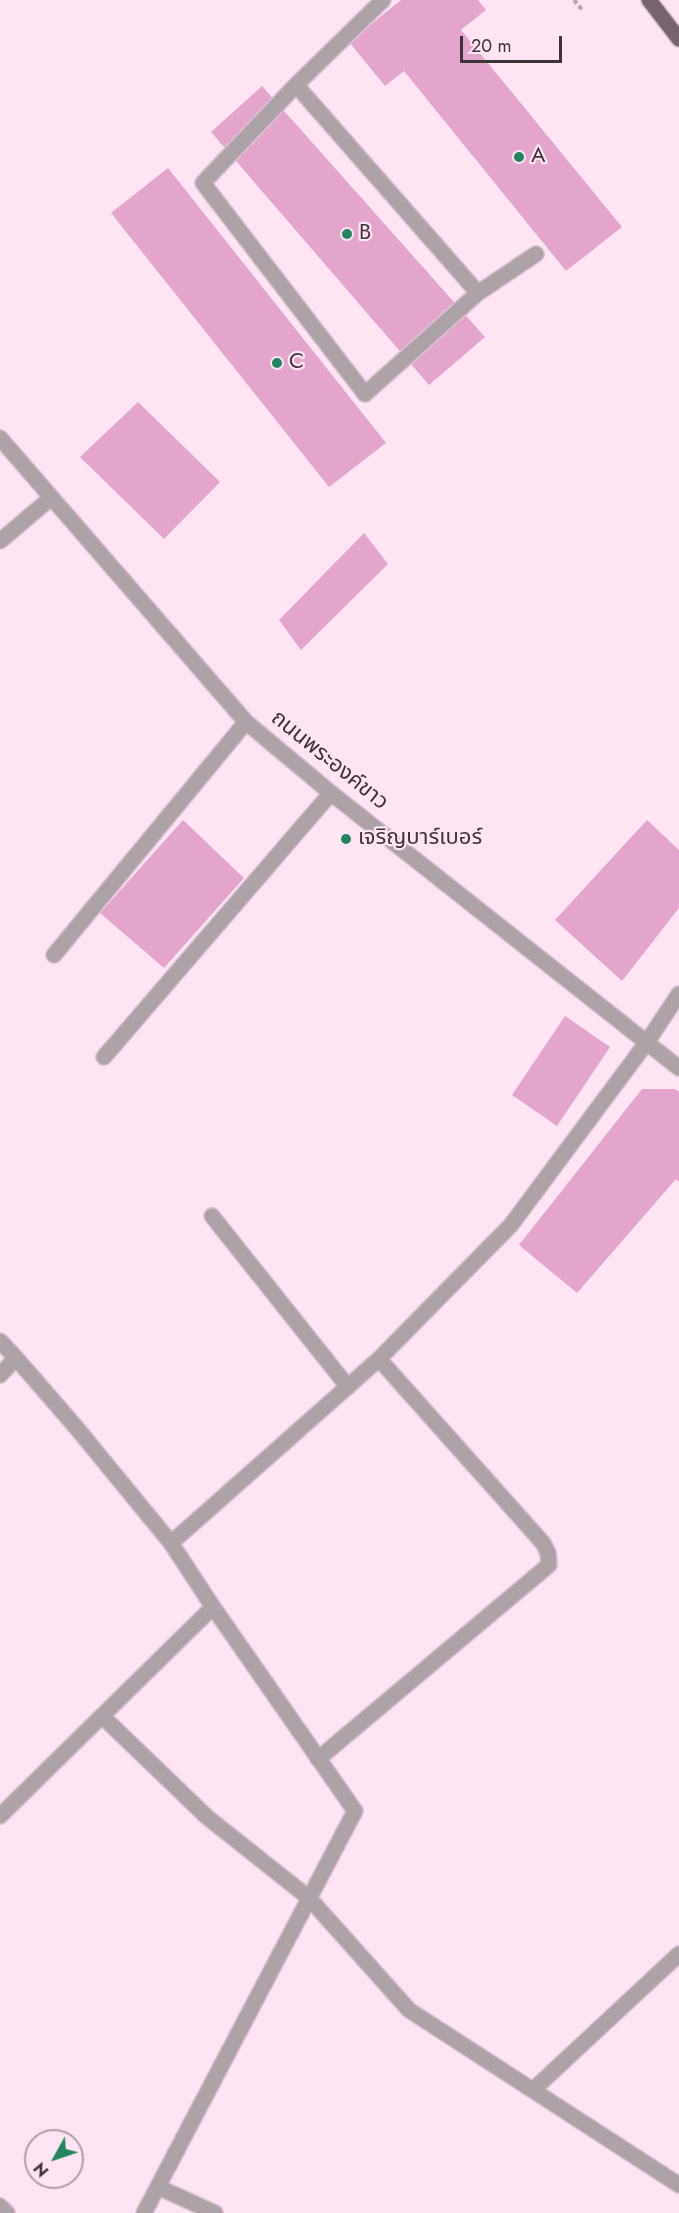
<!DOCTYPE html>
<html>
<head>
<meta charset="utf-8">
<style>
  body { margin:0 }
  #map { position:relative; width:679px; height:2213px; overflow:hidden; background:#ffe4f4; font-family:Jost,sans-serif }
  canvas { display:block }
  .north { position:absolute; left:24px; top:2129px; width:60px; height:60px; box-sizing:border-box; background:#ffe4f4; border:2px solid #b19da9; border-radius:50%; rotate:230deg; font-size:16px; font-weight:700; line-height:24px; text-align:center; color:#3d3339 }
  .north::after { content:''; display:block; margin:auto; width:21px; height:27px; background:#23855e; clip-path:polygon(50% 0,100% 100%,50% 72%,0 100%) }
  .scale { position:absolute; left:460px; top:36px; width:102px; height:27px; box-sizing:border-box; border:3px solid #3d3339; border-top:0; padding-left:8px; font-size:18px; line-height:21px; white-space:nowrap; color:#3d3339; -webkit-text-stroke:4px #ffe4f4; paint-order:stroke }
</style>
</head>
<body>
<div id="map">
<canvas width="679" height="2213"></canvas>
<div class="north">N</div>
<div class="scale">20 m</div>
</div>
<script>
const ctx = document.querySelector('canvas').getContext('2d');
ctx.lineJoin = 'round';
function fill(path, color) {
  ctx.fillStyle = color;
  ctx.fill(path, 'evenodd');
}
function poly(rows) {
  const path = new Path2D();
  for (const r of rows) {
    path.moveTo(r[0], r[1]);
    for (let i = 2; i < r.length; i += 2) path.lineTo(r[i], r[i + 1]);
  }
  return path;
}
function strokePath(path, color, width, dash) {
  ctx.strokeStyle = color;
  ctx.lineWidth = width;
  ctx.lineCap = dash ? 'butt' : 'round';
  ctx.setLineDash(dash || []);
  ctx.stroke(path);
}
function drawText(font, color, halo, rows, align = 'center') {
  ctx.font = font + ' Jost,"Noto Sans Thai",sans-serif';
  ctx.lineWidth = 4.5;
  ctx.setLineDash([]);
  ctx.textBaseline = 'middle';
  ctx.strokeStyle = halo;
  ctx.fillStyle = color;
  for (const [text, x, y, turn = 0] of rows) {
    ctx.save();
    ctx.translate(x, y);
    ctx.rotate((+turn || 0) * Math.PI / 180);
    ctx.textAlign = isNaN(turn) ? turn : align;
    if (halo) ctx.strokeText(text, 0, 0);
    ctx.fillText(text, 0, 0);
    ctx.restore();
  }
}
const building = poly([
  [401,0,478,0,486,10,461,30,622,227,566,271,404,71,385,86,349,42],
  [262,86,485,337,429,385,211,132],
  [168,168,386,443,329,487,111,213],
  [138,402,220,482,164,539,80,457],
  [364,533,388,564,301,650,279,620],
  [183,820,244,878,164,968,100,913],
  [647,820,679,850,679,908,622,981,555,920],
  [565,1016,610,1047,557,1126,512,1095],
  [642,1089,675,1089,679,1092,679,1182,676,1179,577,1293,519,1245]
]);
const path = poly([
  [574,0,583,11]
]);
const minor = poly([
  [383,0,296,85,203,183,365,394,478,293,536,254],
  [296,85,478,293],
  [0,438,246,722,331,793,679,1068],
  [0,541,51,498],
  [54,955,246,722],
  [104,1057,331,793],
  [212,1216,348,1387],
  [0,1341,16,1358],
  [0,1375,16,1358,75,1426,171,1543],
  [102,1716,207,1817,309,1898,409,2010,679,2185],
  [318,1759,549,1565,548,1553,543,1543,379,1359],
  [0,1816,213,1607,171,1543,379,1359,511,1225,647,1042,679,994],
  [533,2090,679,1954],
  [158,2187,215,2213],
  [0,2206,7,2213],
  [144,2213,355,1811,213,1607]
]);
const major = poly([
  [649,0,679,39]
]);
const markers = [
  [519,157,6,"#23855e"],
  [347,234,6,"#23855e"],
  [277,363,6,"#23855e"],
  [346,839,6,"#23855e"]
];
const poiNames = [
  ["A",531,157],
  ["B",359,234],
  ["C",289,363],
  ["เจริญบาร์เบอร์",358,839]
];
const streetNames = [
  ["ถนนพระองค์ขาว",329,761,39]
];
fill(building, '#e4a5cc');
strokePath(minor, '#d8c1cf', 18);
strokePath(major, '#d8c1cf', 18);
strokePath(path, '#b9a4b0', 4, [4.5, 3]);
strokePath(minor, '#ada2a8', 15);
strokePath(major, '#77646f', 15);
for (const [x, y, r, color] of markers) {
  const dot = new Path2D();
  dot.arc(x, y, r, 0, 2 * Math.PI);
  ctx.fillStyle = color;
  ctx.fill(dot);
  strokePath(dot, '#ffe4f4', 2);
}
drawText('22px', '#3d3339', '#ffe4f4', poiNames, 'left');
drawText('22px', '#3d3339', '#ffe4f4', streetNames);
</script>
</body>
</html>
